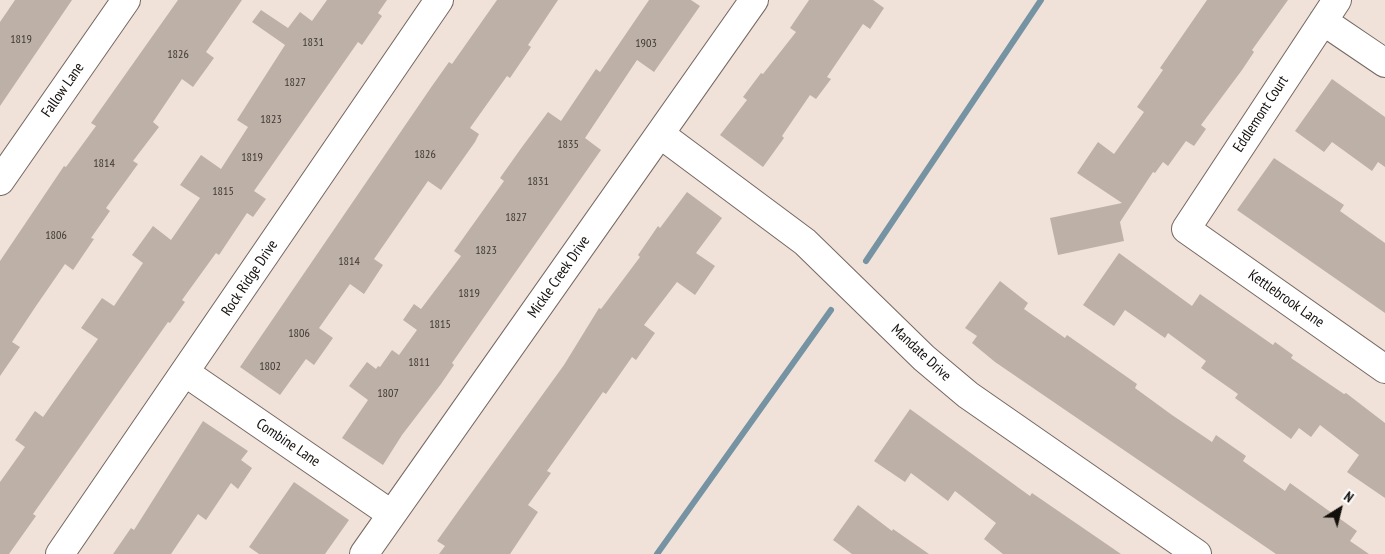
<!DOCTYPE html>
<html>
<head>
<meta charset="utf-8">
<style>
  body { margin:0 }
  #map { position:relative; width:1385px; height:554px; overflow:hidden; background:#f0e2d9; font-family:"PT Sans Narrow",sans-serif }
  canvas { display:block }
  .north { position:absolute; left:1315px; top:484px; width:50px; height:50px; -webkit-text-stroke:4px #fff; paint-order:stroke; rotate:36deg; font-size:14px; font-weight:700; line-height:20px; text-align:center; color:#130f0c }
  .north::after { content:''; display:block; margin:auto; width:18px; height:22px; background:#130f0c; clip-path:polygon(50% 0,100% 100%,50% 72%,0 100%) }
</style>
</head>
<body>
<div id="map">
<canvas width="1385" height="554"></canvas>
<div class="north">N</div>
</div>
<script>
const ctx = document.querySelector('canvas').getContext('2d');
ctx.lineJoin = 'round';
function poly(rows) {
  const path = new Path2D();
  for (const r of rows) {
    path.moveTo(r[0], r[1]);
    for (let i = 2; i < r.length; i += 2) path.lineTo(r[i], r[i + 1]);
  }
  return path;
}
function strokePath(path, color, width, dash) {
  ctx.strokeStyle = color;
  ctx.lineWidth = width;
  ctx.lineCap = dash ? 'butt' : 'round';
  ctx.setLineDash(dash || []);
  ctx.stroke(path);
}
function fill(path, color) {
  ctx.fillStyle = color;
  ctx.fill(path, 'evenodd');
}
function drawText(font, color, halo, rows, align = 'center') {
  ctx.font = font + ' "PT Sans Narrow",sans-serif';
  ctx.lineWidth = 4;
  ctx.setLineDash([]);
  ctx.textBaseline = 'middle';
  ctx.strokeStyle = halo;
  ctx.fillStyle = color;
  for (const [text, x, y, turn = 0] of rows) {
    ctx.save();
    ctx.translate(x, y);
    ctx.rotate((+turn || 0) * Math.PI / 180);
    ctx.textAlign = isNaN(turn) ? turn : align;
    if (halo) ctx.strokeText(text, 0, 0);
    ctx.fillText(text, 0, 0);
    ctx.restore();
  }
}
const stream = poly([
  [866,261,1041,0],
  [657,554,831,310]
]);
const building = poly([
  [15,0,72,0,0,106,0,22],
  [178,0,242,0,206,52,214,58,193,87,182,79,153,122,159,127,133,161,138,164,106,208,110,211,91,238,94,239,73,270,65,264,36,306,12,342,20,347,0,376,0,261,64,166,66,167,96,126,91,123],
  [327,0,387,0,378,13,382,16,362,45,358,42,254,191,266,199,253,217,247,213,219,255,216,253,182,300,185,302,170,323,168,322,33,514,36,516,9,554,0,554,0,482,25,447,15,440,35,411,43,417,98,339,81,328,102,298,114,306,143,263,132,255,153,226,171,240,200,198,180,185,201,155,221,169,248,127,237,120,285,45,252,22,261,10,288,28,300,12,312,21],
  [497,0,558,0,528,45,531,47,510,78,507,76,470,128,479,134,475,142,441,190,428,181,374,259,383,265,364,294,350,284,319,328,333,338,314,365,306,359,280,395,240,367,432,86,449,62,452,64],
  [649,0,691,0,700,6,654,72,637,60,585,138,601,150,452,363,454,365,441,384,402,435,383,465,342,438,368,400,349,386,367,362,376,369,378,366,380,367,392,350,399,355,417,330,403,320,414,304,421,309,461,256,454,251,504,181,500,178,522,147,548,112,561,121,596,69,600,72],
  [809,0,873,0,884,8,870,29,863,24,827,77,831,79,816,99,810,95,782,136,784,138,763,167,720,135,747,100,743,97,761,73,763,74,796,32,790,28],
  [1207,0,1288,0,1252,50,1254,52,1242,70,1201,125,1206,129,1194,146,1186,141,1168,166,1163,162,1155,173,1153,172,1120,222,1124,241,1058,255,1050,218,1122,203,1077,173,1098,142,1114,154,1144,112,1137,107,1163,70,1160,68],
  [1332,79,1385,117,1385,167,1378,162,1372,171,1332,142,1324,152,1295,131],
  [1274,158,1344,205,1340,211,1385,243,1385,313,1237,210],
  [687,192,722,218,696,253,715,266,695,295,677,282,644,325,655,333,636,360,632,357,606,394,603,392,547,471,551,473,528,505,538,512,510,554,439,554,445,546,437,541,459,510,564,365,599,308,601,309,640,257,638,255,658,226,660,228],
  [1119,253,1192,306,1200,294,1273,345,1275,342,1293,355,1291,358,1344,394,1346,393,1385,423,1385,498,1347,472,1359,455,1320,425,1311,437,1299,428,1291,439,1235,398,1238,394,1201,368,1206,361,1168,333,1165,338,1125,310,1114,326,1083,305],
  [1000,281,1028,303,1024,309,1065,338,1067,335,1137,384,1135,388,1172,415,1212,442,1216,435,1246,456,1243,461,1285,491,1290,483,1357,531,1350,541,1369,554,1276,554,995,362,972,343,977,336,965,328],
  [910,409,1030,496,1032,493,1121,554,1003,554,984,539,996,523,955,491,948,501,911,473,905,482,874,461],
  [203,421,248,451,241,460,252,468,238,489,231,483,206,520,198,514,171,554,113,554,131,528,134,530],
  [294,482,349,520,325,554,259,554,249,547],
  [858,505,892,531,893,529,929,554,852,554,833,540]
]);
const minor = poly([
  [1337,0,1186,229,1385,369],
  [1323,21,1385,63],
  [660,134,805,242,924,358,968,395,1197,554],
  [0,181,126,0],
  [186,373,391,514],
  [60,554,439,0],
  [364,554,754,0]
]);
const numberNames = [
  ["1819",21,40],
  ["1831",313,43],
  ["1903",646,44],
  ["1826",178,55],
  ["1827",295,83],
  ["1823",271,120],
  ["1835",568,145],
  ["1826",425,155],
  ["1819",252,158],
  ["1814",104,164],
  ["1831",538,182],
  ["1815",223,192],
  ["1827",516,218],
  ["1806",56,236],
  ["1823",486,251],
  ["1814",349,262],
  ["1819",469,294],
  ["1815",440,325],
  ["1806",299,334],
  ["1811",419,363],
  ["1802",270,367],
  ["1807",388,394]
];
const streetNames = [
  ["Fallow Lane",63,90,-55],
  ["Eddlemont Court",1261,114,-57],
  ["Mickle Creek Drive",559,277,-55],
  ["Rock Ridge Drive",250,278,-56],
  ["Kettlebrook Lane",1286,299,35],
  ["Mandate Drive",921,353,43],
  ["Combine Lane",288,443,34]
];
strokePath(stream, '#7593a2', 6);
fill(building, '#bdb0a7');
strokePath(minor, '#746860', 30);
strokePath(minor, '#fff', 28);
drawText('12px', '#3e3733', null, numberNames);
drawText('15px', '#130f0c', '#fff', streetNames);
</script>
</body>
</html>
